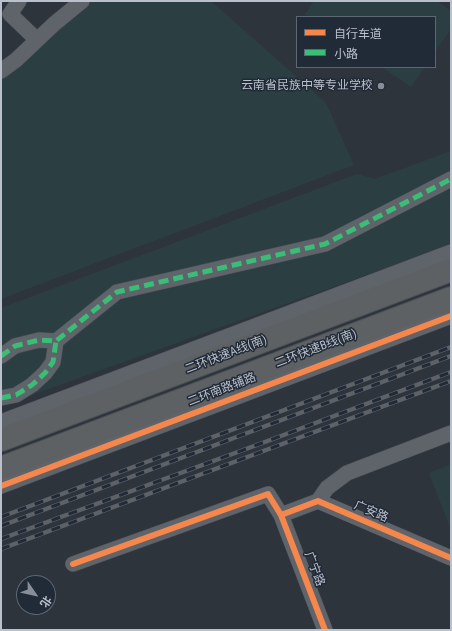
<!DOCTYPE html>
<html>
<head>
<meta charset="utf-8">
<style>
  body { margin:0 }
  #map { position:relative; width:452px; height:631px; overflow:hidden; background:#2e343c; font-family:"Roboto Condensed","Noto Sans SC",sans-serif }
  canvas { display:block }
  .frame { position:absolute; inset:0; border:2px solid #bac0cc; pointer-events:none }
  .legend { position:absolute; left:296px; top:16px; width:140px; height:52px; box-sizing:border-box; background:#212a37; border:1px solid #5e6673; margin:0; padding:5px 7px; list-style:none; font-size:12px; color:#bac0cc }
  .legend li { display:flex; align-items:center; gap:8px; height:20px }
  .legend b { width:20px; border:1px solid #5e6673 }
  .north { position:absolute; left:16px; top:575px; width:40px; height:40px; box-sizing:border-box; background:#212a37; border:1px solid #5e6673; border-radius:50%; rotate:124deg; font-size:11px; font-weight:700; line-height:16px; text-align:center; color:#bac0cc }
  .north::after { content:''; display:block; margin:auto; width:14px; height:18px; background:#898f9a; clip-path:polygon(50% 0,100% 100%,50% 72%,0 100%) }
</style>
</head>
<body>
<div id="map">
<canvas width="452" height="631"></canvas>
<div class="frame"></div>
<ul class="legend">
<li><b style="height:5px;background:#f5874c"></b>自行车道</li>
<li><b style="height:5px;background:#3abd76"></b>小路</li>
</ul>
<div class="north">北</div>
</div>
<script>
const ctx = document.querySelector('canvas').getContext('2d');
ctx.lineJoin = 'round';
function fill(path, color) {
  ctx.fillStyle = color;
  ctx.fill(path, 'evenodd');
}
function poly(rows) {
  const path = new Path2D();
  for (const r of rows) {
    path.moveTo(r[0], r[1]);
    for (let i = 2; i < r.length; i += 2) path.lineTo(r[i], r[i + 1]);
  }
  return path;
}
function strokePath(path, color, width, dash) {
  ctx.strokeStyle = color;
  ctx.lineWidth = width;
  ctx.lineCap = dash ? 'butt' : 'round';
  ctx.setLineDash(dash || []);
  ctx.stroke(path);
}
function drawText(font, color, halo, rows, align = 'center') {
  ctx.font = font + ' "Roboto Condensed","Noto Sans SC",sans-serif';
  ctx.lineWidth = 3;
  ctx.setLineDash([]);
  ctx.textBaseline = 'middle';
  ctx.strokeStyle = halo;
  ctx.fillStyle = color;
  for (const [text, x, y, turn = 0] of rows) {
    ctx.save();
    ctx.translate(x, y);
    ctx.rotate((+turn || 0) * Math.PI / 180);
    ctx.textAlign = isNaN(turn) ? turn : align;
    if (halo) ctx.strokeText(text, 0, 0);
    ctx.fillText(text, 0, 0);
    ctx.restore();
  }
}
const green = poly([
  [89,1,211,1,326,103,354,165,1,299,1,78,17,67],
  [314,1,437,1,451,11,451,29,435,52,435,17,310,17,305,14],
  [382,67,425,67,411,87],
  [451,151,451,243,383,269,1,406,1,308,357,174,375,179],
  [451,464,451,530,429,473]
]);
const minor = poly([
  [19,1,10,14,37,40],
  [1,71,16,60,54,24,82,1],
  [1,356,15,346,39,340,56,341,117,292,325,244,451,179],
  [1,398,16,395,32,385,45,373,53,362,56,341],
  [1,422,451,252],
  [1,486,451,316],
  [318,501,327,488,347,473,451,433],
  [281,515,318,501,451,558],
  [73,564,268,494,281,515,325,630]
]);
const highway = poly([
  [1,440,451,270],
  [1,468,451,298]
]);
const rail = poly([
  [1,517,451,347],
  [1,526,451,356],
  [1,539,265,442,451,372],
  [1,549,451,381]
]);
const quiet = poly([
  [1,356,15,346,39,340,56,341,117,292,325,244,451,179],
  [1,398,16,395,32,385,45,373,53,362,56,341]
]);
const cycleway = poly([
  [1,486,451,316],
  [281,515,318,501,451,558],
  [73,564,268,494,281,515,325,630]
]);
const markers = [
  [381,86,4,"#898f9a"]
];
const poiNames = [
  ["云南省民族中等专业学校",373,86]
];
const streetNames = [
  ["二环快速B线(南)",316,349,-21],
  ["二环快速A线(南)",226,355,-21],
  ["二环南路辅路",222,390,-21],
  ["广安路",371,512,23],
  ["广宁路",314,569,69]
];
fill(green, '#2b3f43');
strokePath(minor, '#4d5057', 16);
strokePath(highway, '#4b5057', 24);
strokePath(minor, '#5f636a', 15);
strokePath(highway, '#5e6163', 22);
strokePath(rail, '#5d6168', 4.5);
strokePath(rail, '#212a37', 3, [9]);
strokePath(quiet, '#3abd76', 5, [10, 5]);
strokePath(cycleway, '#f5874c', 6);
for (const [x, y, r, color] of markers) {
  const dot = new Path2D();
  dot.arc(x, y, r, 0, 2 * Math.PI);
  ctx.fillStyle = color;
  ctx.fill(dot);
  strokePath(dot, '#212a37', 1.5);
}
drawText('12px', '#bac0cc', '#212a37', poiNames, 'right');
drawText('12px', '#bac0cc', '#212a37', streetNames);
</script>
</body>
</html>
